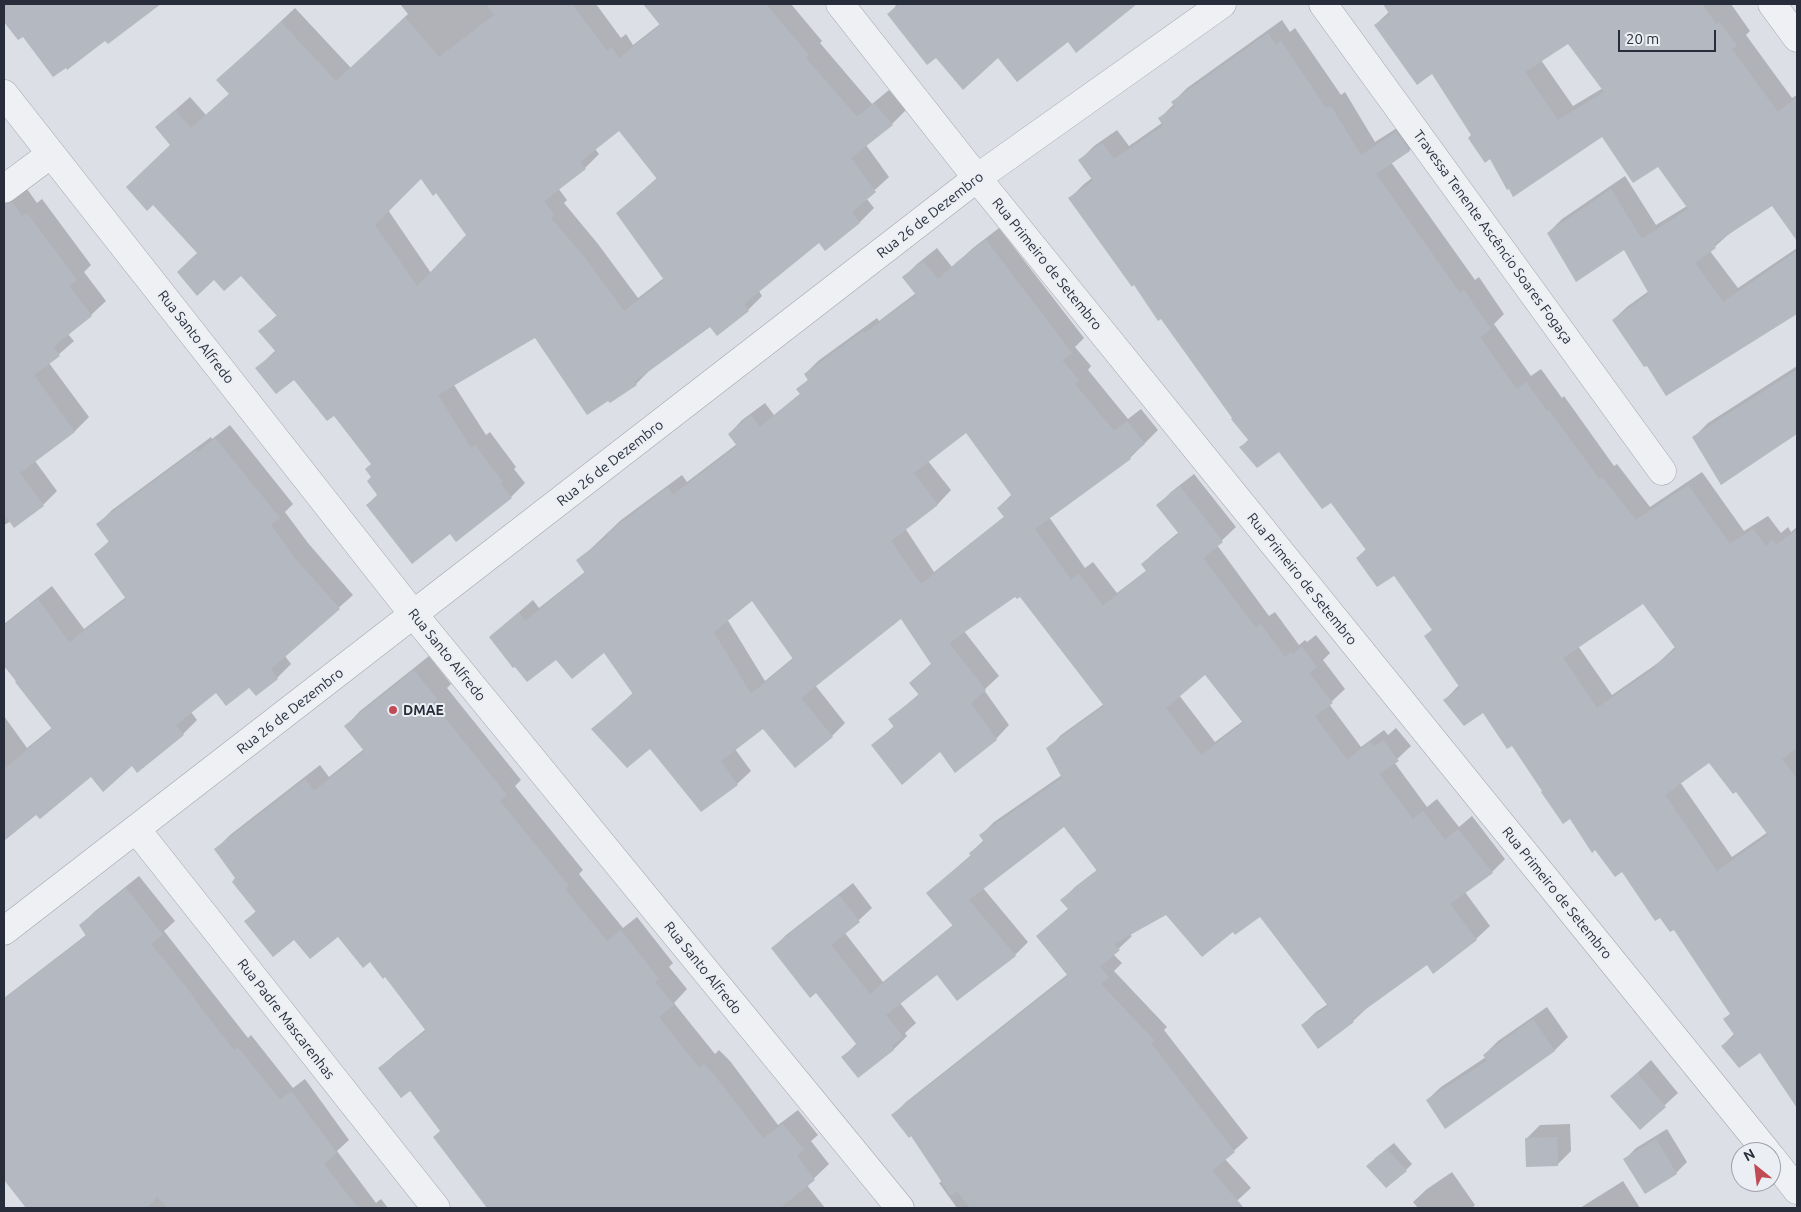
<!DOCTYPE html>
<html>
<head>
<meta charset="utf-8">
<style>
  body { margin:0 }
  #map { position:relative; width:1801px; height:1212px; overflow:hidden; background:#dcdfe5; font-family:Ubuntu,sans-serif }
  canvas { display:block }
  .frame { position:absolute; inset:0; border:5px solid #272d3a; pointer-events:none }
  .north { position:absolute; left:1731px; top:1142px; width:50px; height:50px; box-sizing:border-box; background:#ebeef3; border:1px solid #9da1a9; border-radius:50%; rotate:331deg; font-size:14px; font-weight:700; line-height:20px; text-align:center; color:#272d3a }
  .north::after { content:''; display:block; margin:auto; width:18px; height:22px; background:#c14b55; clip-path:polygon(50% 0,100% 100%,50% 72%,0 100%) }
  .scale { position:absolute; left:1618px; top:30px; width:98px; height:22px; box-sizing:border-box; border:2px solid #272d3a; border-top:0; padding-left:6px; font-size:15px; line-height:18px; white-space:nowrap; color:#272d3a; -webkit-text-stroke:4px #ebeef3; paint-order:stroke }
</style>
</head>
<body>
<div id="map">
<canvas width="1801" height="1212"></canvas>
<div class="frame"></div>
<div class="north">N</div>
<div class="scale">20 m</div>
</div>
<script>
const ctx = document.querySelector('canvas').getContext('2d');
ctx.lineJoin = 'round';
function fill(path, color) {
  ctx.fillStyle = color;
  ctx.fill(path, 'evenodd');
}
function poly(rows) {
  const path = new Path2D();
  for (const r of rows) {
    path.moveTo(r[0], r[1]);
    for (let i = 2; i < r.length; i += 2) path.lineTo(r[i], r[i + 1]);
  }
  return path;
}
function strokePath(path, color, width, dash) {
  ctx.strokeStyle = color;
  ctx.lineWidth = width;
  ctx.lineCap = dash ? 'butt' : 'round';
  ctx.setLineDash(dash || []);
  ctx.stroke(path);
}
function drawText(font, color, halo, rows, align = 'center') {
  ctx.font = font + ' Ubuntu,sans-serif';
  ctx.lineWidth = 4;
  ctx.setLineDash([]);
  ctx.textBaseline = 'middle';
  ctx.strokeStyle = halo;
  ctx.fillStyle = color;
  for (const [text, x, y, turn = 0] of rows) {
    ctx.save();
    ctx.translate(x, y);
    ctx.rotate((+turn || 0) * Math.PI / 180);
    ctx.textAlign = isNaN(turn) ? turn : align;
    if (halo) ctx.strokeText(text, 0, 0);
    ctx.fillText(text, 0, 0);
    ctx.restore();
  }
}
const shadow = poly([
  [4,4,158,4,108,42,105,39,22,36,4,11],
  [400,4,596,4,621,38,626,34,633,45,660,24,647,7,650,4,791,4,822,41,820,43,872,104,889,90,906,110,892,124,866,145,889,177,866,198,874,208,860,222,825,249,819,241,759,291,762,296,748,310,718,335,711,326,650,370,636,384,610,401,535,337,454,385,486,435,490,432,516,467,514,469,525,483,511,497,450,532,367,505,378,494,373,477,373,463,335,414,295,379,257,368,276,350,260,331,277,315,241,274,198,253,171,145,156,127,190,97,206,115,230,93,218,80,295,8,351,68,408,14],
  [619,130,657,178,617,213,664,278,638,298,598,244,564,203,567,200,558,188,585,168,599,154,595,149],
  [421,177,436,191,467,235,431,273,388,210],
  [894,4,1135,4,1077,51,1068,40,998,56,936,56,888,14,896,6],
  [1384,4,1731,4,1750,31,1746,35,1792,98,1797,95,1797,239,1773,204,1730,233,1710,251,1738,288,1797,248,1797,312,1666,394,1647,364,1613,320,1628,306,1649,291,1625,249,1548,233,1562,219,1625,176,1656,225,1687,206,1658,165,1602,135,1490,158,1472,135,1433,72,1375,25,1389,12],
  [1568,42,1603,88,1573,106,1541,60],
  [1282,20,1290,32,1295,28,1341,95,1345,92,1375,142,1411,119,1424,136,1410,150,1391,162,1475,280,1479,277,1504,314,1494,324,1531,376,1541,369,1562,398,1564,396,1614,466,1617,464,1650,507,1702,472,1744,531,1768,516,1781,533,1788,527,1791,532,1797,527,1797,1105,1760,1052,1722,1046,1735,1033,1725,1019,1731,1013,1674,928,1660,916,1622,870,1543,791,1513,744,1483,712,1445,700,1459,685,1426,636,1433,629,1394,574,1357,558,1367,548,1331,501,1279,450,1241,447,1249,439,1135,283,1070,198,1084,184,1092,178,1080,160,1094,146,1117,130,1129,146,1162,123,1159,119,1174,104,1173,102,1187,88],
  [1644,602,1676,646,1658,663,1612,695,1578,646],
  [1709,762,1736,790,1768,832,1732,857,1680,782],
  [27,189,37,203,42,199,91,265,84,272,106,301,91,315,68,334,74,341,49,363,89,417,74,432,35,461,57,491,43,505,4,525,4,190],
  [999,228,1084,338,1075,347,1091,366,1088,370,1128,419,1141,409,1158,430,1130,458,1049,517,1085,568,1093,562,1117,593,1147,570,1142,564,1156,551,1179,532,1158,505,1171,492,1194,474,1236,527,1217,545,1269,616,1275,612,1299,645,1305,640,1307,642,1316,635,1330,653,1323,660,1345,689,1329,704,1361,747,1384,730,1388,735,1396,728,1411,746,1394,762,1427,807,1437,799,1459,827,1472,816,1505,859,1492,872,1465,892,1490,926,1476,939,1427,964,1367,1008,1353,1021,1302,1025,1316,1012,1328,1004,1261,915,1233,930,1167,913,1130,934,1132,936,1113,954,1122,963,1114,971,1167,1027,1164,1030,1248,1138,1225,1159,1251,1188,1229,1208,957,1208,939,1183,942,1181,911,1135,892,1116,906,1102,1068,974,1038,936,1069,908,1062,900,1075,887,1097,870,1064,825,983,888,1028,942,1015,955,937,973,900,1003,916,1023,905,1033,907,1036,894,1049,843,1057,857,1043,816,992,773,948,786,935,853,883,872,908,845,933,883,982,953,925,927,893,971,855,970,853,984,840,981,835,994,822,1062,775,1048,749,1061,735,1104,704,1020,595,1016,595,964,631,999,676,984,690,1009,725,996,739,940,750,873,746,894,726,890,719,919,694,911,683,932,663,901,617,815,685,845,723,832,736,764,727,735,749,751,771,737,784,650,747,593,729,633,693,604,652,556,658,490,637,533,600,539,608,586,571,578,561,621,520,682,475,687,482,737,444,729,434,742,420,765,403,774,415,801,393,798,389,809,379,805,374,818,361,877,318,879,321,916,293,904,277,917,264,937,248,952,267,973,248],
  [967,432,1012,494,998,508,1005,516,934,572,905,528,938,504,951,490,928,461],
  [752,600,794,657,765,681,727,619],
  [1205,674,1243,721,1215,742,1179,695],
  [1797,366,1797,431,1721,483,1694,437,1708,423],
  [230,425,293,504,285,512,308,543,353,595,285,656,291,664,277,678,249,686,216,691,191,712,197,720,183,734,132,764,91,775,36,813,13,832,4,820,4,716,27,748,53,727,4,666,4,624,52,586,84,629,126,597,96,554,110,540,98,524,112,510,211,437,212,439],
  [429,656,451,684,447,688,521,780,515,786,583,870,579,874,623,928,637,917,673,963,669,967,687,989,674,1003,694,1028,715,1054,719,1050,730,1061,778,1125,798,1110,818,1135,811,1141,829,1164,807,1185,825,1208,489,1208,481,1199,441,1130,410,1089,380,1068,395,1054,426,1029,386,975,370,960,339,936,295,938,246,921,256,911,237,878,215,850,230,835,320,765,329,777,364,749,346,726,360,711],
  [139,876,175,921,164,931,248,1038,251,1035,293,1088,305,1079,349,1140,337,1151,376,1203,381,1199,388,1208,28,1208,19,1197,21,1195,4,1171,4,998,86,935,81,925,94,912],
  [1547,1007,1568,1037,1555,1050,1445,1127,1427,1100,1441,1087,1486,1057,1484,1055,1498,1041],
  [1651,1060,1678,1093,1640,1128,1612,1096],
  [1570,1124,1571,1151,1557,1165,1527,1138,1540,1125],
  [1667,1129,1687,1162,1676,1173,1625,1159,1636,1148],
  [1394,1143,1412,1164,1406,1170,1374,1159],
  [1452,1172,1475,1205,1472,1208,1418,1208,1413,1202,1427,1189],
  [1623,1181,1640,1208,1580,1208]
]);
const building = poly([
  [4,4,161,4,108,44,105,41,67,70,66,68,53,77,23,37,18,40,4,22],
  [486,4,572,4,607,51,611,47,619,58,660,25,643,4,766,4,809,55,806,58,857,117,874,103,893,125,851,158,876,192,852,212,860,223,825,251,819,243,744,304,749,311,717,336,710,327,634,382,637,385,610,403,608,401,587,415,535,338,438,395,471,448,475,445,503,482,501,484,512,498,456,542,450,534,412,564,366,505,378,496,367,481,371,477,365,469,371,464,334,416,327,421,294,380,276,394,255,368,276,352,258,331,277,316,241,276,224,291,214,280,197,296,177,272,197,253,153,205,147,211,126,187,170,145,155,127,175,110,191,128,229,94,216,80,281,22,336,81,405,17,439,57,494,15],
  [619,131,657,179,616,213,664,280,624,311,585,258,551,218,554,215,544,201,586,169,580,162],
  [421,179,433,196,436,193,466,235,417,286,375,225],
  [900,4,1137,4,1076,53,1068,42,1017,82,998,58,963,90,936,58,927,65,887,14],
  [1383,4,1702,4,1716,24,1720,22,1737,46,1732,49,1778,112,1797,97,1797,241,1772,206,1714,244,1716,248,1695,263,1723,302,1797,251,1797,314,1666,396,1647,366,1644,367,1612,320,1649,294,1624,250,1576,282,1547,233,1611,189,1642,239,1688,209,1658,167,1633,183,1602,137,1513,197,1509,189,1507,190,1490,159,1485,163,1468,138,1471,135,1432,74,1417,85,1374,25,1390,15],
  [1568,44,1604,92,1558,120,1525,72],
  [1268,33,1276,45,1281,41,1326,108,1331,106,1361,155,1396,132,1410,151,1376,174,1460,293,1464,290,1491,329,1480,337,1517,389,1526,382,1547,411,1549,410,1599,479,1602,477,1636,520,1688,485,1730,544,1753,529,1766,546,1773,540,1776,545,1797,530,1797,748,1782,759,1797,779,1797,1108,1760,1053,1739,1068,1721,1046,1735,1036,1723,1019,1730,1014,1674,930,1670,932,1660,918,1655,921,1622,872,1615,877,1595,850,1592,853,1570,819,1563,824,1541,792,1542,791,1512,746,1507,749,1483,713,1464,726,1443,700,1460,688,1424,636,1432,630,1394,576,1377,587,1356,558,1366,550,1331,503,1322,509,1279,452,1257,468,1239,447,1249,441,1231,419,1232,418,1161,319,1158,321,1134,285,1132,287,1068,198,1093,181,1078,160,1102,143,1114,159,1163,126,1158,118,1175,107,1171,102],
  [1643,604,1676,649,1655,665,1656,667,1597,708,1563,658],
  [1709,763,1733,794,1736,792,1768,835,1717,871,1665,795],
  [12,202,22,216,27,213,77,280,69,286,92,316,53,347,60,356,34,375,75,432,20,473,44,506,14,528,4,514,4,204],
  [986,240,1072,353,1062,360,1079,380,1075,384,1114,431,1127,421,1145,444,1129,456,1131,459,1035,529,1071,580,1079,574,1103,606,1146,571,1141,564,1179,534,1156,505,1180,486,1223,542,1203,558,1256,628,1261,624,1285,657,1291,652,1293,654,1302,647,1317,667,1309,673,1333,703,1315,716,1347,760,1370,742,1374,747,1383,740,1399,761,1379,774,1413,819,1423,811,1445,840,1458,829,1493,873,1450,904,1477,940,1433,974,1427,965,1352,1019,1354,1022,1318,1049,1301,1025,1328,1006,1260,917,1235,935,1233,932,1202,957,1166,915,1114,944,1120,950,1100,967,1109,977,1101,984,1155,1041,1151,1043,1235,1152,1212,1171,1244,1208,970,1208,957,1191,951,1196,911,1136,909,1138,891,1115,1068,976,1036,936,1068,909,1060,900,1097,871,1064,827,969,900,1016,956,957,1001,937,975,886,1015,903,1037,892,1046,894,1050,858,1078,841,1057,857,1045,816,993,810,998,771,948,839,895,860,922,831,945,870,994,953,926,926,893,971,856,969,853,984,842,979,835,1062,778,1046,748,1104,706,1020,597,1017,599,1015,597,949,643,986,690,971,703,997,740,955,773,940,752,902,785,871,745,894,727,888,719,919,695,909,683,931,664,901,619,801,698,833,737,795,768,763,729,721,761,738,785,701,812,650,749,627,768,591,729,633,694,604,653,572,679,556,660,527,682,515,667,513,668,489,637,519,612,525,621,585,573,576,560,608,536,606,534,668,487,673,495,737,446,728,434,751,415,760,427,800,394,796,389,808,380,804,374,863,331,865,333,916,295,902,277,923,261,938,279,958,261],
  [966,433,1012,496,997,508,1004,517,921,584,891,541,938,505,914,473],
  [752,601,793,659,751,694,714,632],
  [1205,675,1243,723,1201,755,1166,708],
  [1797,370,1797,434,1721,485,1692,437],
  [215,438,280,518,271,525,294,557,340,609,271,669,278,679,256,696,249,688,226,706,216,693,176,725,184,735,137,773,132,766,103,792,91,777,40,819,36,815,4,841,4,769,52,729,15,682,16,681,4,665,4,625,38,599,69,642,126,599,94,554,109,542,96,524,196,450,198,452],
  [414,670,437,699,433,703,507,795,500,801,569,886,565,889,607,941,621,930,659,979,655,982,674,1005,659,1017,679,1043,700,1068,704,1064,715,1076,763,1138,783,1124,804,1150,797,1156,815,1180,780,1208,487,1208,433,1137,440,1131,410,1091,401,1098,378,1068,426,1031,385,977,383,979,370,962,363,968,338,937,310,959,294,940,273,957,244,921,256,912,232,882,235,878,214,849,305,779,314,791,364,751,344,726],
  [126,888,163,935,151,944,195,998,194,999,234,1050,238,1047,280,1100,291,1091,337,1153,324,1164,358,1208,167,1208,157,1197,147,1208,26,1208,4,1180,4,999,86,936,79,925],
  [1533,1019,1555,1051,1445,1129,1426,1100,1487,1061,1483,1055],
  [1637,1073,1666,1107,1640,1130,1610,1096],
  [1557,1137,1558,1166,1526,1167,1525,1138],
  [1656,1139,1677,1174,1645,1194,1623,1159],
  [1387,1149,1407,1171,1386,1188,1366,1166]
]);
const minor = poly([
  [840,4,977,178,1767,1152],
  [1323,4,1662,471],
  [1772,4,1797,38],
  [4,94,414,615,900,1208],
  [4,189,51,154],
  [136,829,436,1208],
  [4,931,977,178,1222,4],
  [1771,1157,1797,1190]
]);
const markers = [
  [393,710,5,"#c14b55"]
];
const streetNames = [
  ["Rua 26 de Dezembro",930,215,-38],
  ["Travessa Tenente Ascêncio Soares Fogaça",1493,237,54],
  ["Rua Primeiro de Setembro",1047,264,51],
  ["Rua Santo Alfredo",196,337,52],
  ["Rua 26 de Dezembro",610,463,-38],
  ["Rua Primeiro de Setembro",1302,579,51],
  ["Rua Santo Alfredo",447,655,51],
  ["Rua 26 de Dezembro",290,711,-38],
  ["Rua Primeiro de Setembro",1557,893,51],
  ["Rua Santo Alfredo",703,968,51],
  ["Rua Padre Mascarenhas",286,1019,52]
];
const poiNames = [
  ["DMAE",403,710]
];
fill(shadow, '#0003');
fill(building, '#b4b8c1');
strokePath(minor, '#a2a6ae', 29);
strokePath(minor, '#eff0f4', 28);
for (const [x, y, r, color] of markers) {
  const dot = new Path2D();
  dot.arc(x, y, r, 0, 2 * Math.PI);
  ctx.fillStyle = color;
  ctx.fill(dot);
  strokePath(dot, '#ebeef3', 2);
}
drawText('14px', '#272d3a', '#ebeef3', streetNames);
drawText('bold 14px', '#272d3a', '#ebeef3', poiNames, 'left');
</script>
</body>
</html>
